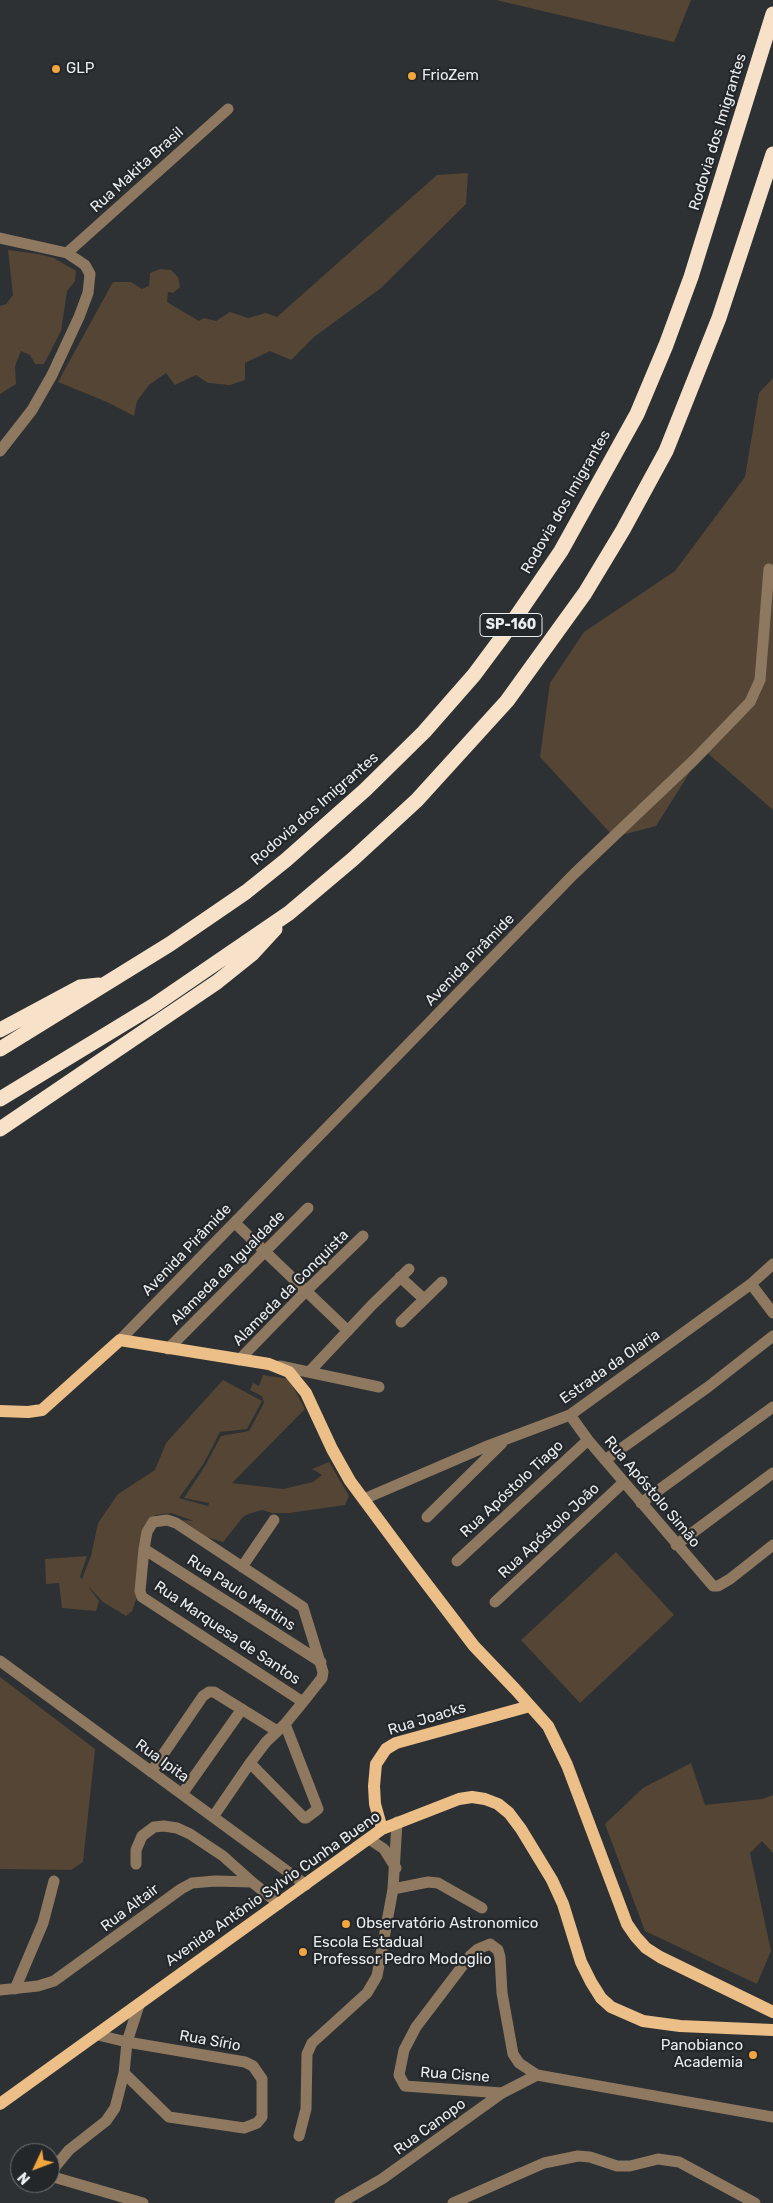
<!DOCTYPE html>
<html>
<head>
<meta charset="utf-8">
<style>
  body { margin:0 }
  #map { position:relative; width:773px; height:2203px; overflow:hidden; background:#2d3134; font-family:Rubik,sans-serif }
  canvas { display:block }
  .north { position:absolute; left:10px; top:2143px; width:50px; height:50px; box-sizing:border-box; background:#24272a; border:1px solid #737679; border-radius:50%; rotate:227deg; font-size:14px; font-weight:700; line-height:20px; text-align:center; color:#eaedef }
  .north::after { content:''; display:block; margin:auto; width:18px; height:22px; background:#f1a63f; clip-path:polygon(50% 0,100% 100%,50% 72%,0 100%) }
</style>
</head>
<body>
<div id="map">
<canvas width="773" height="2203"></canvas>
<div class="north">N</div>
</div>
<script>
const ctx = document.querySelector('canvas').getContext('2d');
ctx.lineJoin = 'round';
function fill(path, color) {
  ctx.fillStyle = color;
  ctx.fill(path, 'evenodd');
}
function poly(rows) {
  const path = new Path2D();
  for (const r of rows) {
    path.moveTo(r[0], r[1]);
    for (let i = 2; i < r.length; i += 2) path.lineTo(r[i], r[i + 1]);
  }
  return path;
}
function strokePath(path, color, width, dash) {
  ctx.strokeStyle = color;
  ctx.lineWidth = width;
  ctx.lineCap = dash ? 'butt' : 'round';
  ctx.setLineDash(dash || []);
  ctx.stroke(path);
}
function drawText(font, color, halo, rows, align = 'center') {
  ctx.font = font + ' Rubik,sans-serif';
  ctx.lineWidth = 4.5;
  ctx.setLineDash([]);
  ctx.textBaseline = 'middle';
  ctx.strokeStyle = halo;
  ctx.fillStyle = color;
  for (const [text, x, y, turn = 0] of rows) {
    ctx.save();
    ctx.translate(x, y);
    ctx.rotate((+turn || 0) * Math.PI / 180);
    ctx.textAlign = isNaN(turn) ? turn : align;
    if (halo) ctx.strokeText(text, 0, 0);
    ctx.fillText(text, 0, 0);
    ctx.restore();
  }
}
const green = poly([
  [496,0,691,0,674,42],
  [468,173,466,204,381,288,314,337,291,360,270,351,245,363,245,380,230,385,208,383,196,375,175,385,166,373,149,385,137,401,134,416,107,402,58,382,113,282,131,282,142,289,149,286,150,273,160,269,171,270,178,277,180,287,173,293,168,292,167,302,199,321,204,318,216,321,230,312,248,318,266,313,277,317,437,175],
  [8,250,38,254,54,258,76,271,75,281,67,291,61,331,44,364,35,364,30,355,21,351,15,366,16,384,0,394,0,306,6,304,13,295],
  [773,378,773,810,704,750,656,826,614,837,540,757,550,683,584,632,675,571,745,477,759,393],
  [263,1375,289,1379,305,1409,232,1483,283,1489,313,1482,322,1475,312,1469,329,1462,349,1496,345,1505,289,1513,272,1513,262,1510,248,1514,243,1517,223,1542,206,1537,182,1520,194,1521,171,1513,156,1515,148,1521,137,1597,132,1611,126,1616,103,1602,87,1585,99,1601,96,1611,62,1608,59,1583,46,1584,45,1559,87,1556,80,1577,82,1579,91,1556,98,1523,118,1494,155,1470,166,1443,223,1380,262,1401,247,1429,220,1432,204,1463,179,1498,208,1506,209,1503,184,1498,205,1466,221,1436,249,1431,264,1403,262,1396,250,1390,253,1383,259,1386],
  [616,1552,674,1615,580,1703,521,1640],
  [0,1677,95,1749,83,1862,71,1870,0,1869],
  [691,1763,705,1805,762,1799,773,1795,773,1853,762,1841,750,1853,771,1951,757,1984,645,1931,605,1824,643,1788]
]);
const minor = poly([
  [0,238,67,253,85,265,90,274,88,293,79,317,52,375,32,410,0,451],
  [67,253,228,109],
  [235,1223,348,1331],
  [400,1277,424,1299],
  [751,1284,773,1313],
  [401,1322,442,1282],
  [120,1340,574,874,694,760,750,702,760,680,769,569],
  [168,1349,308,1208],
  [239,1360,306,1291,363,1236],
  [280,1366,379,1387],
  [310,1371,372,1305,409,1269],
  [570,1415,588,1440,713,1586,718,1586,730,1579,773,1545],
  [605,1460,708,1387,773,1336],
  [364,1499,485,1447,570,1415,751,1284,773,1264],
  [641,1503,773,1407],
  [427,1517,502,1443],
  [676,1545,773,1473],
  [144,1549,321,1662],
  [457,1561,588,1440],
  [242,1567,274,1520],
  [495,1602,624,1482],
  [0,1661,306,1885],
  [250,1763,304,1818,306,1818,318,1809,285,1724],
  [151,1772,203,1696,209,1692,214,1692,277,1731],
  [182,1794,242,1709],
  [213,1817,250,1763,266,1742,285,1724,303,1702,322,1678,323,1672,303,1607,176,1523,167,1520,153,1522,147,1532,144,1549,140,1591,142,1597,303,1702],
  [369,1839,384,1849,396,1868],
  [136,1864,136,1850,142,1836,154,1827,164,1826,177,1828,190,1834,223,1856,252,1882],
  [393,1889,428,1882,438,1883,482,1908],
  [15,1989,43,1923,54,1881],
  [0,1990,38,1986,54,1981,181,1889,192,1883,215,1881,252,1882,279,1904],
  [98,2035,127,2042,245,2062,253,2066,262,2079,262,2117,257,2123,244,2128,169,2117,124,2073],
  [502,2093,405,2086,399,2075,404,2050,416,2027,470,1956,478,1949,490,1944,498,1950,500,1957,502,1993,513,2054,519,2063,537,2075,773,2117],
  [299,2136,306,2109,307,2054,312,2043,367,1993,377,1976,393,1889,397,1822],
  [50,2173,69,2150,106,2121,115,2108,124,2073,127,2042,139,2005],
  [50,2176,143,2203],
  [340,2203,382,2179,502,2093,537,2075],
  [453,2203,544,2163,578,2156,590,2157,617,2166,630,2166,658,2159,679,2162,755,2203]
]);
const major = poly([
  [0,1411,28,1412,42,1410,120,1340,269,1364,289,1372,306,1393,332,1449,350,1481,410,1562,474,1646,515,1689,548,1726,567,1765,627,1924,636,1937,646,1948,660,1957,773,2012],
  [382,1829,375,1804,374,1786,376,1764,386,1749,396,1743,530,1706],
  [0,2104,382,1829,459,1799,472,1797,485,1799,498,1804,509,1813,521,1829,552,1880,563,1904,581,1962,591,1982,601,1998,611,2007,643,2021,680,2026,773,2030]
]);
const highway = poly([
  [0,1030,80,987,99,985],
  [0,1049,170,944,246,892,286,860,365,790,424,732,474,675,503,636,561,551,637,414,666,345,691,277,773,14],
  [0,1099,153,1006,289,913,353,859,417,800,507,701,585,593,623,530,666,451,719,318,773,154],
  [0,1129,217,982,252,954,275,929]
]);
const markers = [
  [56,69,5,"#f1a63f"],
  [412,76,5,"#f1a63f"],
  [346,1924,5,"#f1a63f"],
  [303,1952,5,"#f1a63f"],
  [753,2055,5,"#f1a63f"]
];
const shields = [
  [511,625,62]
];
const shieldNames = [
  ["SP-160",511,625]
];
const poiNames = [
  ["GLP",66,69],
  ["FrioZem",422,76],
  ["Observatório Astronomico",356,1924],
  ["Escola Estadual",313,1943],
  ["Professor Pedro Modoglio",313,1960],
  ["Panobianco",743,2046,"right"],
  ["Academia",743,2063,"right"]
];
const streetNames = [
  ["Rodovia dos Imigrantes",718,132,-73],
  ["Rua Makita Brasil",137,170,-42],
  ["Rodovia dos Imigrantes",566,502,-60],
  ["Rodovia dos Imigrantes",315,809,-41],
  ["Avenida Pirâmide",470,960,-46],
  ["Avenida Pirâmide",187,1250,-46],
  ["Alameda da Igualdade",228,1268,-45],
  ["Alameda da Conquista",291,1288,-45],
  ["Estrada da Olaria",610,1367,-35],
  ["Rua Apóstolo Tiago",512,1489,-43],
  ["Rua Apóstolo Simão",652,1492,50],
  ["Rua Apóstolo João",549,1531,-43],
  ["Rua Paulo Martins",241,1593,33],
  ["Rua Marquesa de Santos",227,1633,34],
  ["Rua Joacks",427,1719,-17],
  ["Rua Ipita",162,1761,36],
  ["Avenida Antônio Sylvio Cunha Bueno",273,1889,-35],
  ["Rua Altair",130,1908,-37],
  ["Rua Sírio",210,2041,10],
  ["Rua Cisne",455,2075,4],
  ["Rua Canopo",430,2127,-36]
];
fill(green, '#554534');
strokePath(minor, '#8e785f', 11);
strokePath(major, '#ecbf89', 12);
strokePath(highway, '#f7e2c9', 15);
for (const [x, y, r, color] of markers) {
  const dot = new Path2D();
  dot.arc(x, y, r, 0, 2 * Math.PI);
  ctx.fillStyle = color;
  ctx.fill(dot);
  strokePath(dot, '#24272a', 2);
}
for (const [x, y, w] of shields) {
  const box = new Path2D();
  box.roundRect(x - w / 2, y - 11.5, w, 23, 4);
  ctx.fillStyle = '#24272a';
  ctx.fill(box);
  strokePath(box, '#eaedef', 1);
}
drawText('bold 14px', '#eaedef', null, shieldNames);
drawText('15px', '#eaedef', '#24272a', poiNames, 'left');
drawText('15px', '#eaedef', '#24272a', streetNames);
</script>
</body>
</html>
